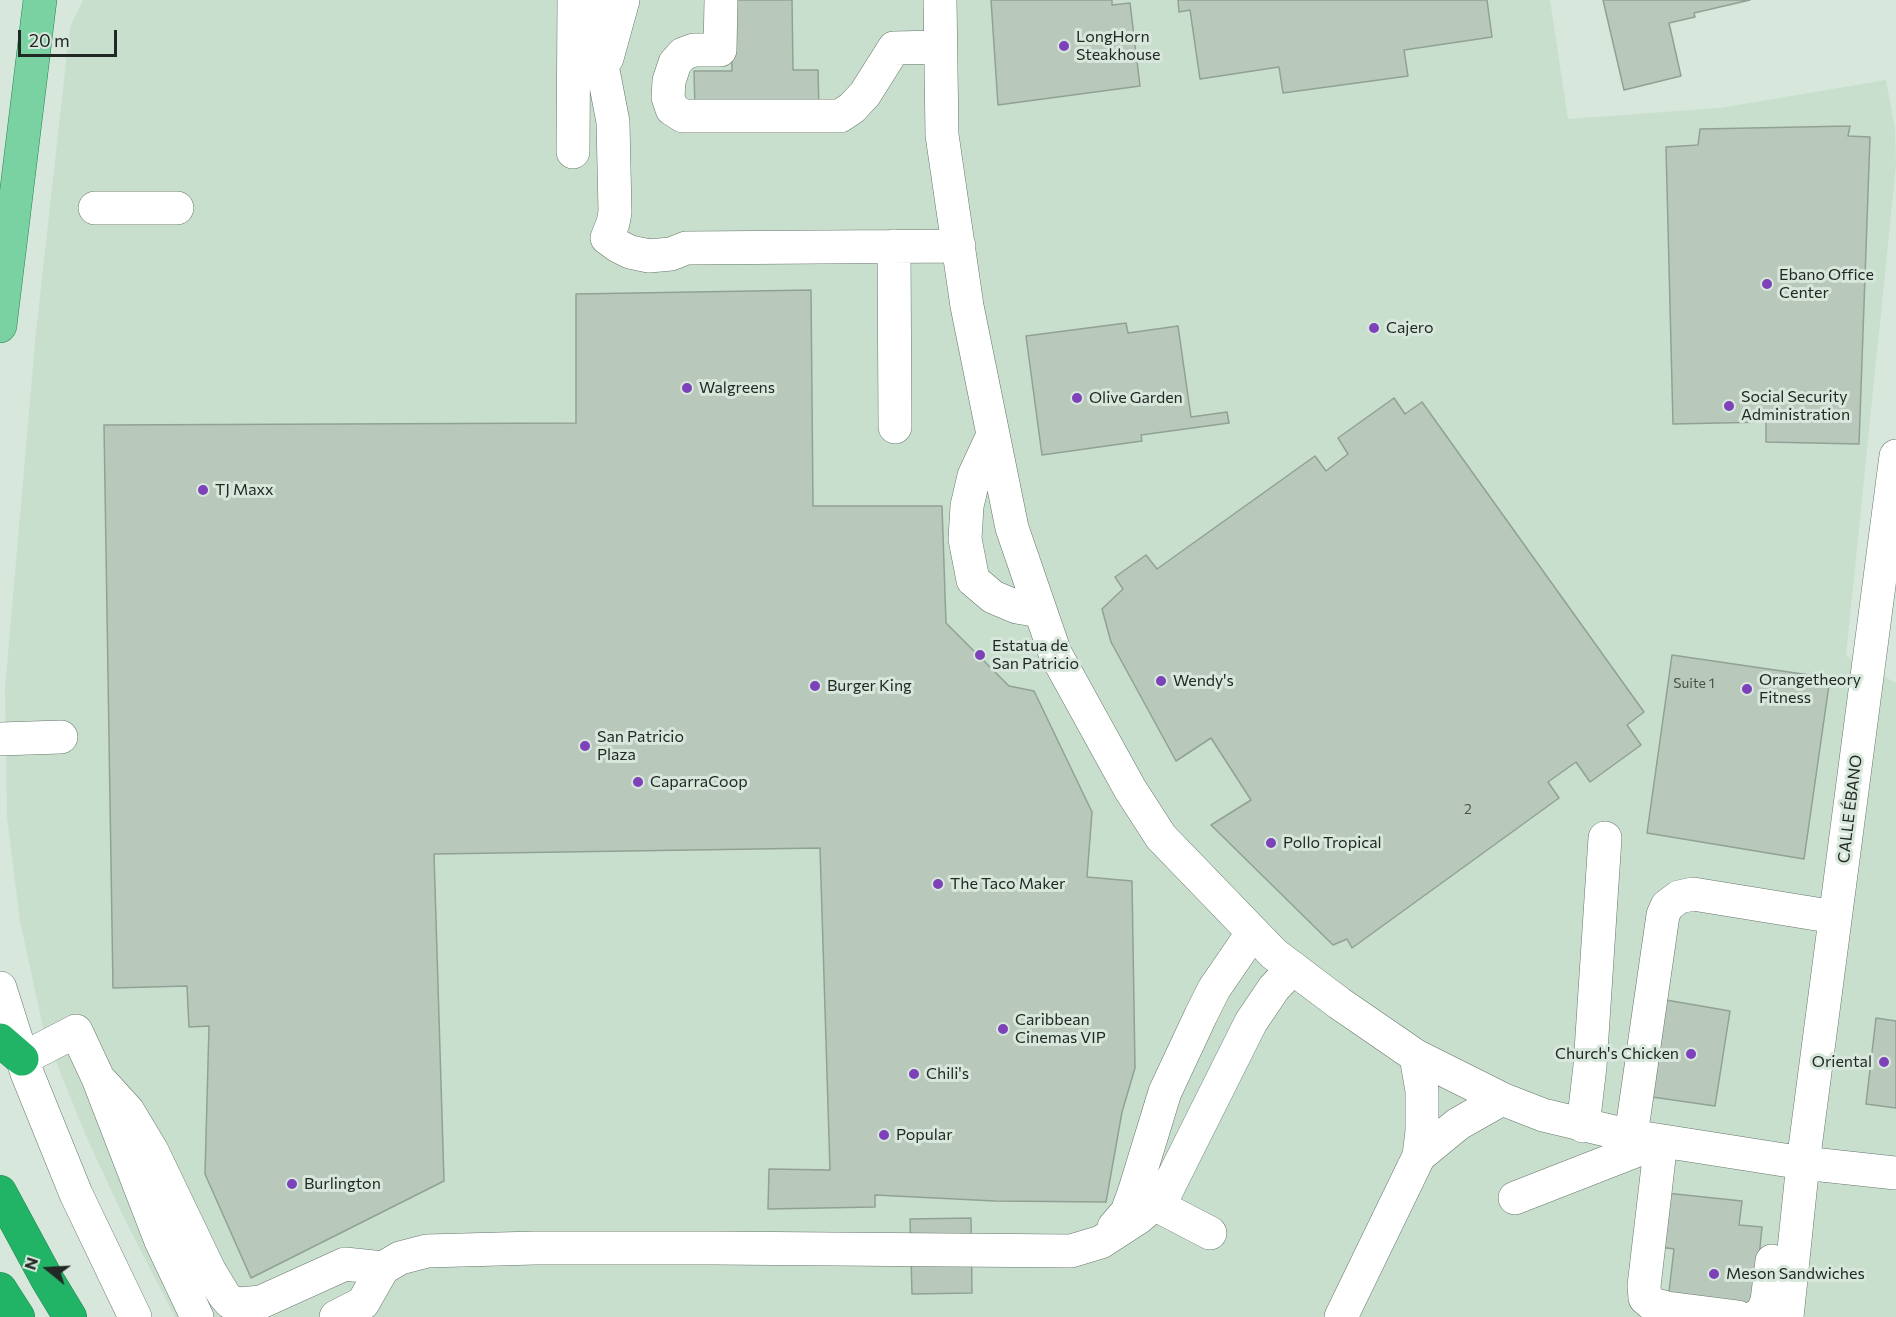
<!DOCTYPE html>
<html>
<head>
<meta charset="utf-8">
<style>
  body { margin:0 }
  #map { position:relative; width:1896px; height:1317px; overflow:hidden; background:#d7e7db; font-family:Commissioner,sans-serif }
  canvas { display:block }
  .north { position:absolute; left:18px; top:1239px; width:60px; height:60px; -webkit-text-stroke:4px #d7e7db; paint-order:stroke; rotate:288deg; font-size:16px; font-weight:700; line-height:24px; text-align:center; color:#222924 }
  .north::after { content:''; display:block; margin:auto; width:21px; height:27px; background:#222924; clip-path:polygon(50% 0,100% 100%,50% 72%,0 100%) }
  .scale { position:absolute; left:18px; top:30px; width:99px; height:27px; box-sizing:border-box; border:3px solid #222924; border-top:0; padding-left:8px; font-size:18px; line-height:21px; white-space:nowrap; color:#222924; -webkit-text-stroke:4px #d7e7db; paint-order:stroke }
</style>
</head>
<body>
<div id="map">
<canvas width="1896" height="1317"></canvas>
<div class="north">N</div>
<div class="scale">20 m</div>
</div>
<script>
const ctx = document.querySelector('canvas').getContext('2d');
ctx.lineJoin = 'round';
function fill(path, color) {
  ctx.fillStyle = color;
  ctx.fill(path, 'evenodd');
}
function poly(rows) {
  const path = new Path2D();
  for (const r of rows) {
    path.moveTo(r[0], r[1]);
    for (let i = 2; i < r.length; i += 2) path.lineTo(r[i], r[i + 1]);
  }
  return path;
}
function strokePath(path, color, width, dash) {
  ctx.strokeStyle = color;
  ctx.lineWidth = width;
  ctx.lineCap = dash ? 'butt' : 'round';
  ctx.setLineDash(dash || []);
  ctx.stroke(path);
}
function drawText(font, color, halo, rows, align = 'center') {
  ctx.font = font + ' Commissioner,sans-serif';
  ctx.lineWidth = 6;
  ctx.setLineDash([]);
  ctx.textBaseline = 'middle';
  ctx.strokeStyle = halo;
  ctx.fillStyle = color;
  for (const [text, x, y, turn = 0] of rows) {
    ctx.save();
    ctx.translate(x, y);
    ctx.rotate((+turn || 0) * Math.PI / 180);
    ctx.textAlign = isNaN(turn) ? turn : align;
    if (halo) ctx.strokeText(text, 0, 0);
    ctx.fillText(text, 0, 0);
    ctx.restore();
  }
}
const built = poly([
  [83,0,1550,0,1568,119,1719,108,1886,80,1895,129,1896,165,1846,656,1896,683,1896,1317,175,1317,125,1220,86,1136,44,1032,20,921,7,817,5,688,36,332,70,27]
]);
const building = poly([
  [731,0,792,0,793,70,818,70,819,111,695,113,694,71,732,71,731,0],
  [991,0,1112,0,1112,5,1130,3,1140,86,998,105,991,0],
  [1178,0,1487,0,1492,37,1404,50,1408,76,1283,93,1279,67,1200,79,1190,10,1179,12,1178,0],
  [1603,0,1750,0,1694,13,1695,17,1669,23,1681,76,1624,90,1603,0],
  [1850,126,1848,136,1870,137,1859,444,1766,442,1766,422,1673,424,1666,147,1698,145,1700,129,1850,126],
  [811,290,813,506,942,506,946,623,1009,686,1034,691,1092,812,1087,877,1132,881,1135,1068,1122,1112,1106,1202,995,1201,875,1195,875,1207,768,1209,769,1169,830,1170,820,848,434,854,444,1181,251,1278,205,1174,209,1026,189,1027,187,986,113,988,104,425,576,423,576,294,811,290],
  [1126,323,1128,333,1178,326,1191,417,1227,412,1229,423,1141,435,1142,441,1042,455,1026,336,1126,323],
  [1377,323,1379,331,1370,332,1369,325,1377,323],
  [1394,398,1405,414,1422,402,1644,712,1627,725,1641,745,1590,782,1576,762,1548,782,1559,798,1352,948,1347,939,1333,945,1211,825,1251,800,1211,738,1176,761,1111,642,1102,609,1123,589,1115,577,1146,555,1157,569,1315,456,1326,471,1348,454,1338,438,1394,398],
  [1672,655,1830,678,1804,859,1647,833,1672,655],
  [1666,1000,1730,1011,1715,1106,1652,1097,1666,1000],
  [1876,1018,1896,1021,1896,1108,1866,1104,1876,1018],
  [1666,1193,1742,1201,1739,1225,1762,1227,1754,1309,1668,1300,1674,1249,1660,1247,1666,1193],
  [971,1218,972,1293,912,1294,910,1219,971,1218]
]);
const minor = poly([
  [593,0,597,39,613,122,615,212,613,223,607,238,618,246,630,252,649,256,671,254,686,248,959,246],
  [721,0,720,50,694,50,683,54,675,63,669,81,668,97,672,109,683,116,840,116,852,108,865,94,894,48,939,47],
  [940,0,942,135,967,306,1012,528,1055,653,1130,789,1161,837,1274,954,1339,1003,1416,1056,1502,1099,1543,1115,1631,1136,1803,1163,1896,1173],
  [607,58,623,0],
  [573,152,574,0],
  [95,208,177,208],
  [894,246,895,427],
  [993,435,974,476,967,506,965,539,973,580,993,597,1017,607,1040,611],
  [0,739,61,737],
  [0,988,27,1073,76,1194,135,1317],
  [1416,1056,1422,1091,1422,1131,1419,1156],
  [22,1059,76,1031,98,1078,161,1241,197,1317],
  [98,1078,128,1111,152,1151,209,1270,224,1295,230,1302,241,1304,261,1302,345,1264,383,1268],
  [1583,1126,1590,1066,1605,838],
  [1631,1136,1663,915,1667,906,1679,897,1693,894,1835,917],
  [1137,1195,1210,1233],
  [1515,1198,1661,1141,1644,1286,1645,1298,1652,1304,1667,1308,1738,1317],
  [1114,1227,1127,1212,1134,1193,1165,1092,1201,1015,1214,989,1253,932],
  [336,1317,363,1303,383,1268,400,1258,427,1251,535,1248,714,1248,1071,1251,1101,1242,1138,1218,1164,1196,1251,1022,1274,988,1293,968],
  [1341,1317,1419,1156,1458,1124,1502,1099],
  [1755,1317,1762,1313,1767,1301,1772,1261],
  [1787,1317,1803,1163,1896,456]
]);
const major = poly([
  [0,326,40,0]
]);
const highway = poly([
  [0,1040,22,1059],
  [0,1192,47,1279,70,1317],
  [0,1289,18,1317]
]);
const markers = [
  [1064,46,6,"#7d42b9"],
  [1767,284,6,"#7d42b9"],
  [1374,328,6,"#7d42b9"],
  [687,388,6,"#7d42b9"],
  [1077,398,6,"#7d42b9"],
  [1729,406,6,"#7d42b9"],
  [203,490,6,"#7d42b9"],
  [980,655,6,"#7d42b9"],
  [1161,681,6,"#7d42b9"],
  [815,686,6,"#7d42b9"],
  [1747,689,6,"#7d42b9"],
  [585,746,6,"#7d42b9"],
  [638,782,6,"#7d42b9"],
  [1271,843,6,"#7d42b9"],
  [938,884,6,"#7d42b9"],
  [1003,1029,6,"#7d42b9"],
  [1691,1054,6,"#7d42b9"],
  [1884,1062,6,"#7d42b9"],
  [914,1074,6,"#7d42b9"],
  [884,1135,6,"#7d42b9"],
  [292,1184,6,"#7d42b9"],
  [1714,1274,6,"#7d42b9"]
];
const numberNames = [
  ["Suite 1",1694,683],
  ["2",1468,809]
];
const poiNames = [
  ["LongHorn",1076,37],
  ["Steakhouse",1076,55],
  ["Ebano Office",1779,275],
  ["Center",1779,293],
  ["Cajero",1386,328],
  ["Walgreens",699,388],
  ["Social Security",1741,397],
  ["Administration",1741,415],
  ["Olive Garden",1089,398],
  ["TJ Maxx",215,490],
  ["Estatua de",992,646],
  ["San Patricio",992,664],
  ["Orangetheory",1759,680],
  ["Fitness",1759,698],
  ["Wendy's",1173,681],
  ["Burger King",827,686],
  ["San Patricio",597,737],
  ["Plaza",597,755],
  ["CaparraCoop",650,782],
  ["Pollo Tropical",1283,843],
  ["The Taco Maker",950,884],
  ["Caribbean",1015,1020],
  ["Cinemas VIP",1015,1038],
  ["Church's Chicken",1679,1054,"right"],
  ["Oriental",1872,1062,"right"],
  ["Chili's",926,1074],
  ["Popular",896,1135],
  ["Burlington",304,1184],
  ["Meson Sandwiches",1726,1274]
];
const streetNames = [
  ["CALLE ÉBANO",1850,809,-83]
];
fill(built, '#c8dfce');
fill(building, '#b8c9bc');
strokePath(building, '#91a195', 1.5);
strokePath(minor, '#67766b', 34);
strokePath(major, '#22834f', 34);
strokePath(highway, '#22834f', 34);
strokePath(minor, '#fff', 33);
strokePath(major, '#7ad2a3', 33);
strokePath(highway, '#22b466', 33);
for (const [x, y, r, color] of markers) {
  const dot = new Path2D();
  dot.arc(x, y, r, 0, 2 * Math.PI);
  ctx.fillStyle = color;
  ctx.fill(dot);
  strokePath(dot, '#d7e7db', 2);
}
drawText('14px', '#48514a', null, numberNames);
drawText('16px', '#222924', '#d7e7db', poiNames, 'left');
drawText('16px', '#222924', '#d7e7db', streetNames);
</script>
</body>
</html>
